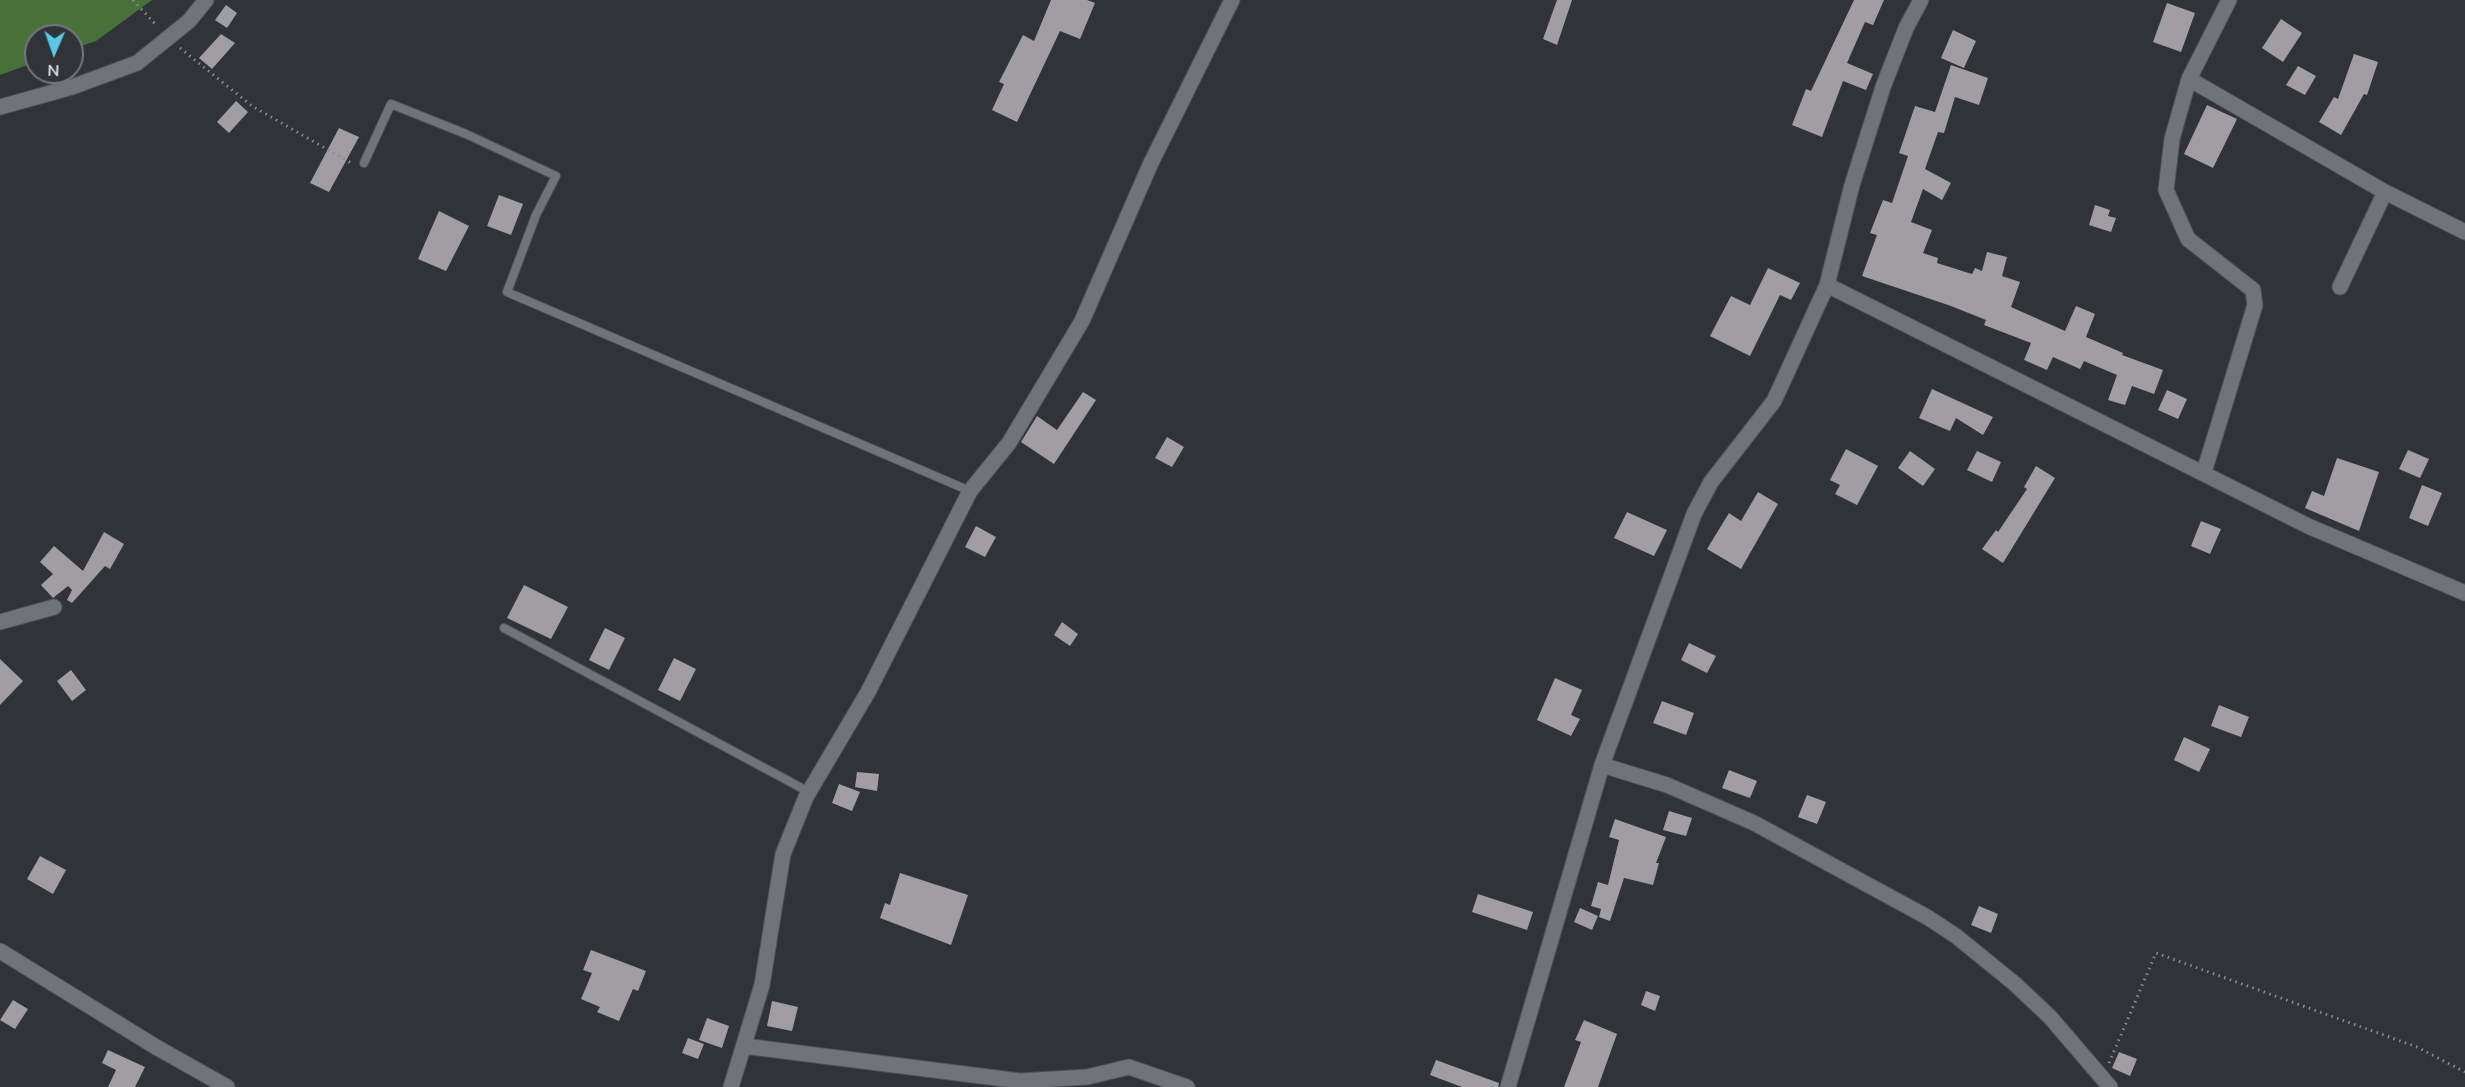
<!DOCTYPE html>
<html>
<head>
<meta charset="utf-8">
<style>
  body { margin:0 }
  #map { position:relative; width:2465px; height:1087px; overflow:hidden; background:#303338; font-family:"Nunito Sans",sans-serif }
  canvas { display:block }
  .north { position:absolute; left:24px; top:24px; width:60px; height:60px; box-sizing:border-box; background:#303338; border:2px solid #75787c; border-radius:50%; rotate:182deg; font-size:16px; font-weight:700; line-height:24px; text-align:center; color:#dddfe2 }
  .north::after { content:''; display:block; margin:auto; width:21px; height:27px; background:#5bc8e7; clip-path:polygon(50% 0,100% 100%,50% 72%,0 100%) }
</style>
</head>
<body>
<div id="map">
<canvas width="2465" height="1087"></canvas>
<div class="north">N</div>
</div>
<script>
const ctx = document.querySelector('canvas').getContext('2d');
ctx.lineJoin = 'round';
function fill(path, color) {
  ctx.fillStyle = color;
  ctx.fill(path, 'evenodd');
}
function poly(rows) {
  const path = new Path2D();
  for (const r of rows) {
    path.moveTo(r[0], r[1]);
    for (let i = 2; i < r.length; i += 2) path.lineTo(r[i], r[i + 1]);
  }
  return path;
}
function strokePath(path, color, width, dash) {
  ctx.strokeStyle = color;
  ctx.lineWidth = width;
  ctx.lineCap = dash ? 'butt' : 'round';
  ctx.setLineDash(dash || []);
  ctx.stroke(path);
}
const forest = poly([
  [0,0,152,0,96,41,72,49,72,36,36,36,36,62,0,75]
]);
const building = poly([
  [1051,0,1087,0,1095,3,1080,39,1060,31,1017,122,992,110,1004,84,999,82,1023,35,1034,41],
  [1557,0,1572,0,1557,45,1543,39],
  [1854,0,1884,0,1873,25,1865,22,1847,63,1873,74,1866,90,1843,81,1822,137,1792,125,1806,89,1811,91],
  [2167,3,2195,13,2181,52,2153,42],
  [226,5,237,13,227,28,215,20],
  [2281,19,2302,33,2283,62,2262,48],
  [1953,30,1976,41,1964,68,1941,58],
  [221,34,235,43,212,69,199,58],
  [2354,54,2378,62,2367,95,2364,94,2341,135,2319,122,2334,97,2338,99],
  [1951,65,1988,78,1979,105,1955,97,1944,133,1938,132,1925,169,1951,183,1942,200,1923,189,1911,222,1932,230,1923,253,1938,258,1937,263,1972,274,1975,268,1982,271,1987,252,2007,257,2002,276,2020,282,2011,307,2065,331,2076,306,2095,314,2086,337,2123,353,2122,355,2163,370,2154,394,2132,386,2125,405,2108,400,2117,375,2084,361,2080,369,2053,357,2047,370,2024,360,2031,343,1984,325,1986,320,1951,306,1862,276,1877,235,1870,233,1883,200,1892,203,1908,156,1899,153,1915,106,1935,112],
  [2298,66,2316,76,2305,95,2286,85],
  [236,101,248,112,229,133,217,122],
  [2207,105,2237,119,2213,168,2184,154],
  [339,128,359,137,329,192,310,183],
  [499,195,523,204,511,235,487,226],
  [2095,205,2110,210,2108,216,2116,218,2111,232,2089,225],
  [439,211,469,226,446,271,418,259],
  [1768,268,1800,283,1791,300,1780,295,1750,356,1710,336,1731,296,1750,305],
  [1932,389,1993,417,1983,435,1956,418,1950,431,1919,418],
  [2167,390,2187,399,2178,419,2158,410],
  [1083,392,1096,400,1054,464,1021,442,1037,416,1057,430],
  [1167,437,1184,447,1172,467,1155,458],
  [1846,449,1878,466,1857,505,1835,494,1840,485,1830,480],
  [2408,450,2429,459,2420,478,2399,469],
  [1910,451,1935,469,1923,486,1898,468],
  [1977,451,2001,462,1992,482,1967,470],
  [2337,458,2379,472,2359,531,2305,508,2312,491,2324,496],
  [2036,466,2055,478,2003,563,1982,549,1996,530,1998,532,2027,489,2024,487],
  [2422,485,2442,493,2428,526,2409,518],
  [1758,492,1778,504,1741,569,1707,549,1729,513,1741,521],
  [1627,512,1667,530,1654,556,1614,538],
  [2201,521,2221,529,2210,554,2191,546],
  [976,526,996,537,985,557,965,547],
  [104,532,124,544,110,569,105,566,72,603,67,600,72,590,68,586,53,598,41,585,53,574,40,562,54,546,83,571],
  [524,585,568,607,551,639,507,618],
  [1062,622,1078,634,1070,646,1054,635],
  [605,628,625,638,609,670,589,660],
  [1689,643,1716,656,1707,673,1681,660],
  [674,658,696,669,680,701,658,690],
  [0,659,23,681,0,705],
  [71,670,86,690,72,701,57,681],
  [1555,678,1582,690,1571,715,1580,719,1571,736,1537,720],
  [1662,701,1694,713,1686,735,1653,723],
  [2219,705,2249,717,2241,737,2211,726],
  [2184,737,2210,749,2199,772,2174,760],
  [1729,770,1757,781,1750,798,1722,788],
  [857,772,879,774,877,791,855,787],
  [839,784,860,792,852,811,832,803],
  [1807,795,1826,802,1817,824,1798,817],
  [1669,811,1692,818,1686,836,1663,830],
  [1615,819,1666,837,1656,863,1659,863,1653,885,1624,878,1610,921,1599,917,1601,909,1591,906,1598,882,1608,885,1619,840,1609,837],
  [40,856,66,870,53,894,27,879],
  [900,873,968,895,951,945,880,918,885,903,890,905],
  [1478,894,1533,912,1527,930,1472,912],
  [1979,906,1998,914,1991,933,1971,925],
  [1580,908,1598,916,1592,930,1574,922],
  [591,950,646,971,638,991,633,989,619,1021,597,1012,600,1007,581,999,592,973,583,970],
  [1646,991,1660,996,1655,1011,1641,1005],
  [13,1000,28,1009,15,1029,0,1020],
  [772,1001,798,1007,792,1031,767,1026],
  [707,1018,729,1026,722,1048,699,1040],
  [1584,1020,1617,1034,1598,1087,1564,1087,1581,1042,1575,1040],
  [688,1038,704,1044,698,1059,682,1053],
  [108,1050,145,1067,135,1087,108,1087,116,1070,102,1063],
  [2119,1052,2137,1059,2130,1076,2112,1068],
  [1436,1060,1499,1083,1498,1087,1462,1087,1430,1075]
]);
const path = poly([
  [133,0,156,25],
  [180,48,252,106,351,163],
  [2109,1063,2156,953,2417,1047,2465,1072]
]);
const lane = poly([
  [364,163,391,104,466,134,556,176,536,215,507,292,970,491],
  [504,628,809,792]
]);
const street = poly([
  [2189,79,2385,192,2465,232],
  [0,107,72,87,137,63,189,21,206,0],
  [1827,285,2308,526,2465,593],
  [2340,287,2385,192],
  [2204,472,2255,305,2253,290,2188,239,2166,190,2172,139,2189,79,2229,0],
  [0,622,54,607],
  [1602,765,1667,785,1754,823,1927,917,1956,936,2015,984,2050,1017,2110,1087],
  [0,951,156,1047,227,1087],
  [744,1046,1020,1081,1087,1077,1129,1067,1187,1087],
  [731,1087,762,985,783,854,806,797,868,692,970,491,1009,443,1082,321,1150,165,1232,0],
  [1508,1087,1602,765,1694,514,1711,482,1774,401,1827,285,1852,185,1883,87,1906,28,1921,0]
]);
fill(forest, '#4a7039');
fill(building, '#a29da3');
strokePath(lane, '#4f5256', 10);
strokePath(street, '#4f5256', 17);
strokePath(path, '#898c90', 3, [1.5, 4.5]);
strokePath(lane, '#707479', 8);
strokePath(street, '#707479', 15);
</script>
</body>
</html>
